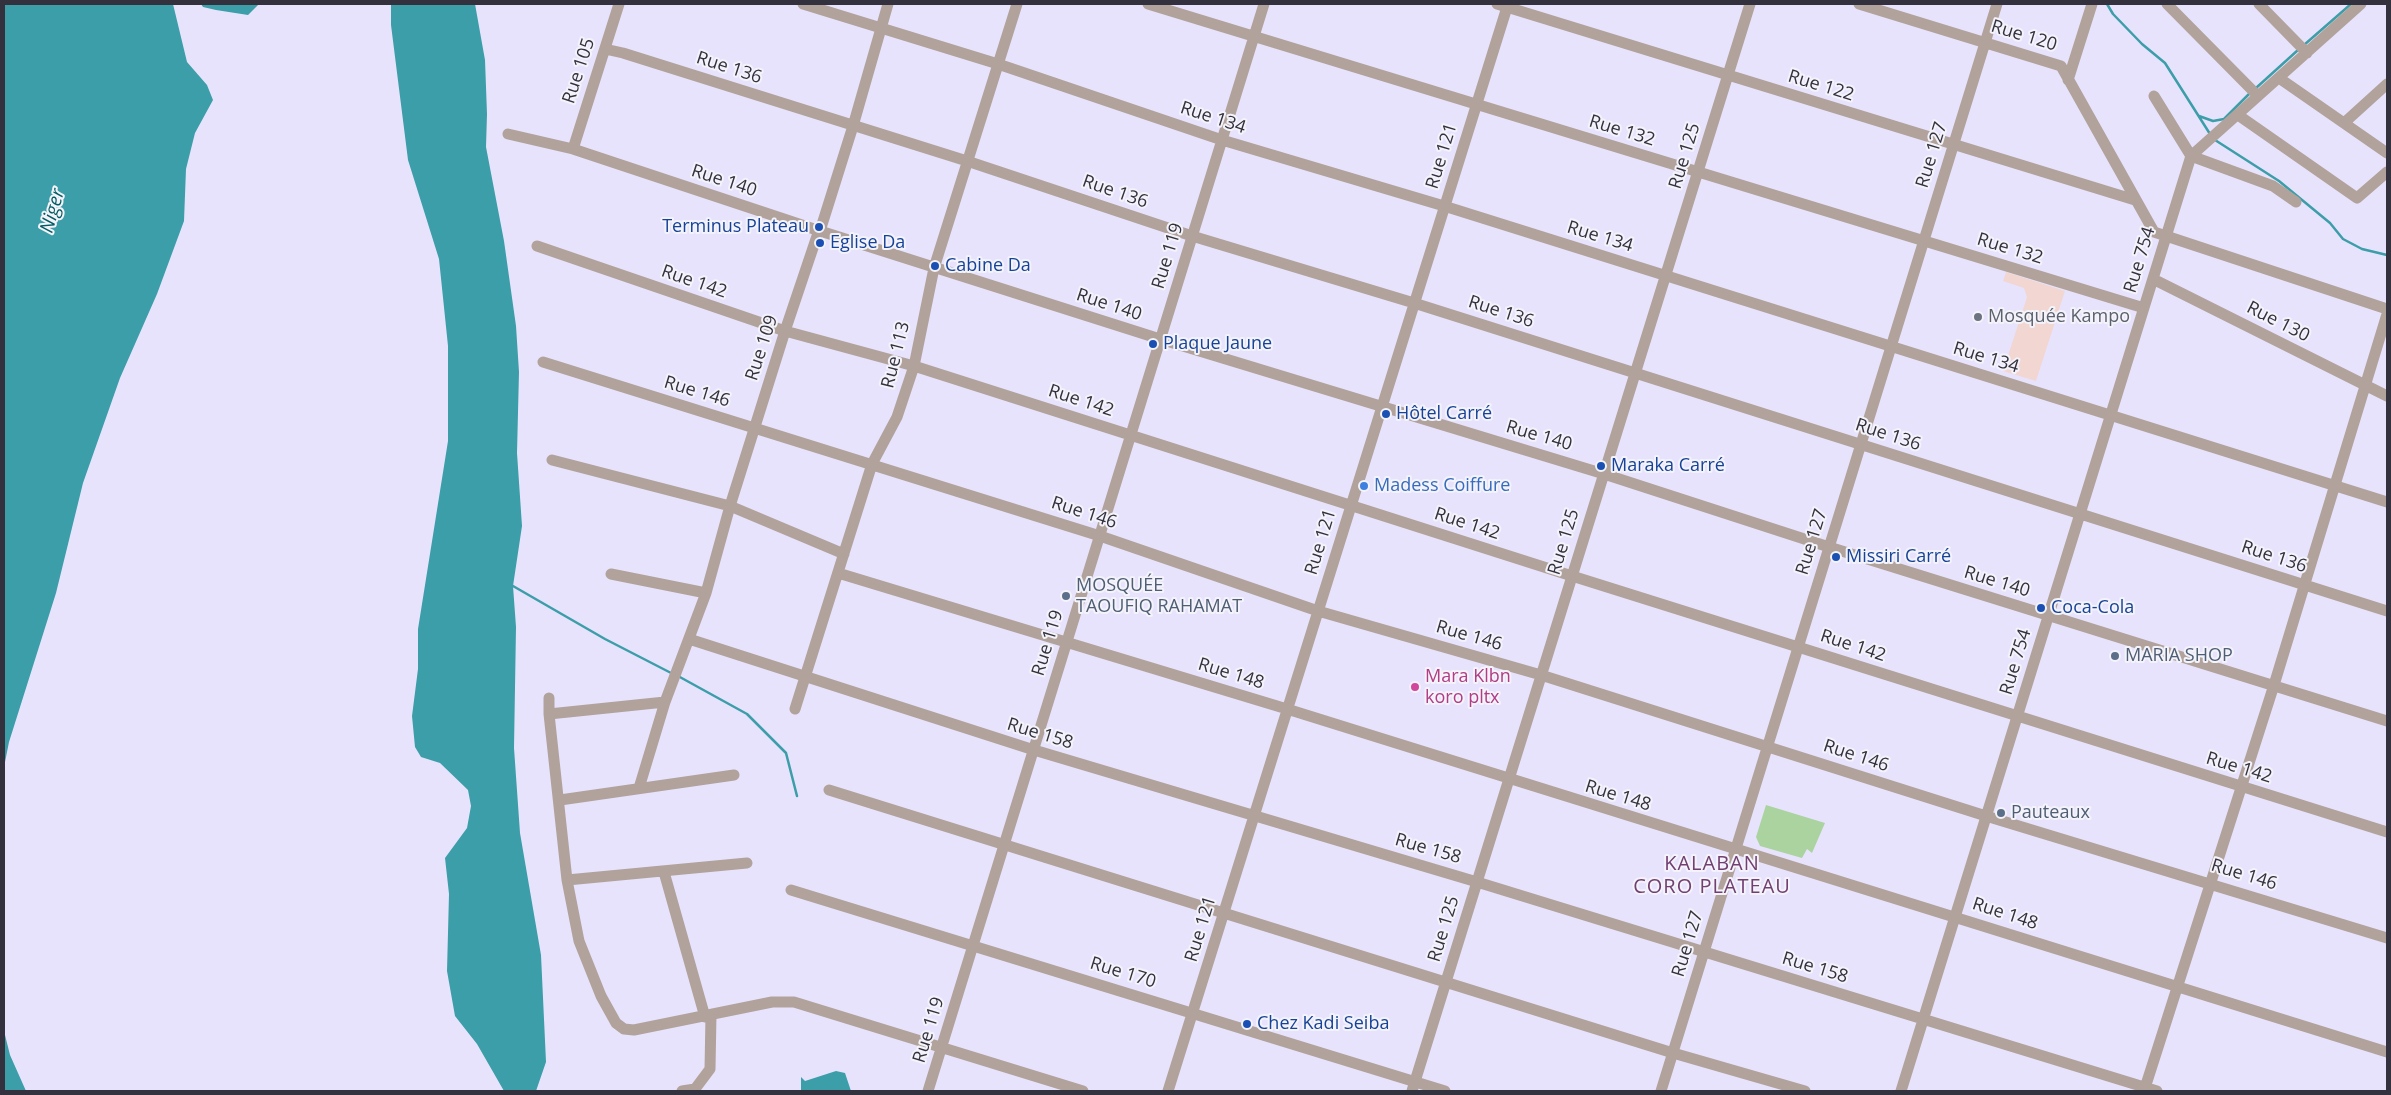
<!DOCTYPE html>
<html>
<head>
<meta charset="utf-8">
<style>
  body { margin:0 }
  #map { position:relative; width:2391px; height:1095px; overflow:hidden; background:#e8e3fd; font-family:"Open Sans",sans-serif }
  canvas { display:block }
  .frame { position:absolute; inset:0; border:5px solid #34313e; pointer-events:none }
</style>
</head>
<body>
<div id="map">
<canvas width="2391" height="1095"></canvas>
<div class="frame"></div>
</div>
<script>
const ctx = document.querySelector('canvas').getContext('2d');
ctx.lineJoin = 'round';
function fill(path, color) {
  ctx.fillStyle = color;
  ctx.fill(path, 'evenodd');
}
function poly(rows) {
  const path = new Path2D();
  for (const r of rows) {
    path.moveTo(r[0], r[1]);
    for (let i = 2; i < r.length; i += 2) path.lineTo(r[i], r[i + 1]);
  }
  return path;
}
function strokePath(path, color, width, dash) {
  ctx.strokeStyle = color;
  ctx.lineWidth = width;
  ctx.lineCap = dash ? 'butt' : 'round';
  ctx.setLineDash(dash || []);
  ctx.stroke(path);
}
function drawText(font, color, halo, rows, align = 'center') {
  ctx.font = font + ' "Open Sans",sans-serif';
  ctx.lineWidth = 4;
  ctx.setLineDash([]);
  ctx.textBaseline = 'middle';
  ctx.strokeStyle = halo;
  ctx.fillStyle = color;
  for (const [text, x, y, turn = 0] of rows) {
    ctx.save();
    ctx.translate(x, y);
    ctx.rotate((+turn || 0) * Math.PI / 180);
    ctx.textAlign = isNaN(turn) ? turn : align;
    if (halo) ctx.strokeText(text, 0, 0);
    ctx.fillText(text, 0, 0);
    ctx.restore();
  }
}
const commercial = poly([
  [2006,272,2065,291,2036,381,2003,371,2027,297,2024,288,2003,281]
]);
const green = poly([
  [1766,805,1825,823,1812,853,1807,849,1802,858,1760,846,1756,837]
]);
const water = poly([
  [4,4,173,4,187,62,207,85,213,100,195,133,186,169,184,221,157,294,120,378,83,483,56,593,9,742,4,767],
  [201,4,259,4,248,15,216,10,203,7],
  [391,4,475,4,485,60,487,114,486,147,504,241,516,326,519,372,517,453,522,526,513,586,516,627,514,748,520,833,541,955,546,1062,536,1091,504,1091,477,1044,455,1016,447,971,449,894,445,858,467,828,471,806,468,790,440,763,421,757,415,747,412,716,418,669,418,629,448,441,448,346,439,259,408,160,391,25],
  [4,1031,10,1055,26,1091,4,1091],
  [836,1071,845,1073,851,1091,801,1091,801,1077,805,1081]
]);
const stream = poly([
  [2107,4,2113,14,2142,44,2165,63,2210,134],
  [2304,45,2351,4],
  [2256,88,2298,50],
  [2199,116,2213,121,2224,119,2250,93],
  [2215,140,2279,181,2330,223,2343,239,2362,249,2387,255],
  [511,587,513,586,605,639,673,674],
  [678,676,747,714,786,753,797,796]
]);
const minor = poly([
  [803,4,998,64,1222,140,1444,206,2387,502],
  [1148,4,2144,308],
  [1497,4,2135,200],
  [1859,4,2061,66,2154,232,2387,309],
  [2167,4,2258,96],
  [2259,4,2307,53],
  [605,49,623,53,967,161,1192,236,1414,303,2387,611],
  [2279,78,2387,153],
  [2068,80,2092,4],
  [2154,96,2191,156,2273,186,2296,202],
  [2238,115,2357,198,2387,172],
  [2344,123,2387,84],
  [508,134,573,149,817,230,1160,339,1604,474,1829,547,2387,721],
  [573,149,619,4],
  [537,246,785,331,914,366,1572,576,2387,832],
  [2153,279,2387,396],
  [543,362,1100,536,1318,611,1541,675,1986,816,2387,938],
  [552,460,730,506,844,554],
  [838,573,1287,709,2387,1052],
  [611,574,706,593],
  [689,639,1034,750,1477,882,2157,1091],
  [549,698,549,714],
  [665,702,549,714,567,880,579,941,601,996,616,1023,624,1029,634,1030,772,1002,794,1002,1083,1091],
  [795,709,872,464,897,417,914,366,934,268,1017,4],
  [639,788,665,702,706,593,730,506,785,331,818,233,820,231,853,126,888,4],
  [829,790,1673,1053,1805,1091],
  [560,800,734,775],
  [664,872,705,1017],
  [567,880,747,863],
  [791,890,1445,1091],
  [682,1091,695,1089,710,1069,711,1015],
  [928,1091,1264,4],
  [1168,1091,1508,4],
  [1412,1091,1750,4],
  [1661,1091,1997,4],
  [1901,1091,2191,156,2361,4],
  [2144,1091,2274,685,2387,314]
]);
const markers = [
  [819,227,5,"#1a4fb4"],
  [820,243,5,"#1a4fb4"],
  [935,266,5,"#1a4fb4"],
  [1978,317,5,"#6b7280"],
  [1153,344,5,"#1a4fb4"],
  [1386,414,5,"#1a4fb4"],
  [1601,466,5,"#1a4fb4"],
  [1364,486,5,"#3f7fe0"],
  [1836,557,5,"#1a4fb4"],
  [1066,596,5,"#5c6f8a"],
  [2041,608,5,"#1a4fb4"],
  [2115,656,5,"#5c6f8a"],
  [1415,687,5,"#d1479c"],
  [2001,813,5,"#5c6f8a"],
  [1247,1024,5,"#1a4fb4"]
];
const streetNames = [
  ["Rue 120",2024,36,17],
  ["Rue 136",729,68,18],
  ["Rue 105",579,71,-72],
  ["Rue 122",1821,86,17],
  ["Rue 134",1213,118,18],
  ["Rue 132",1622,131,17],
  ["Rue 127",1932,155,-73],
  ["Rue 121",1442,156,-73],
  ["Rue 125",1685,156,-73],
  ["Rue 140",724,181,18],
  ["Rue 136",1115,192,19],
  ["Rue 134",1600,237,17],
  ["Rue 132",2010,249,17],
  ["Rue 119",1168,256,-73],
  ["Rue 754",2140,260,-73],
  ["Rue 142",694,282,19],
  ["Rue 140",1109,305,18],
  ["Rue 136",1501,312,18],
  ["Rue 130",2278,322,27],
  ["Rue 109",762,348,-72],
  ["Rue 113",896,355,-76],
  ["Rue 134",1986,358,17],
  ["Rue 146",697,392,17],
  ["Rue 142",1081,401,18],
  ["Rue 136",1888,435,18],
  ["Rue 140",1539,436,16],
  ["Rue 146",1084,513,18],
  ["Rue 142",1467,524,18],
  ["Rue 121",1321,542,-73],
  ["Rue 125",1564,542,-73],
  ["Rue 127",1812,542,-73],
  ["Rue 136",2274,557,18],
  ["Rue 140",1997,582,17],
  ["Rue 146",1469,636,16],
  ["Rue 119",1048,643,-73],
  ["Rue 142",1853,646,18],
  ["Rue 754",2016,662,-73],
  ["Rue 148",1231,674,17],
  ["Rue 158",1040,734,17],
  ["Rue 146",1856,756,18],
  ["Rue 142",2239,768,17],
  ["Rue 148",1618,796,17],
  ["Rue 158",1428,849,16],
  ["Rue 146",2244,875,17],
  ["Rue 148",2005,914,18],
  ["Rue 121",1201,929,-73],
  ["Rue 125",1444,929,-73],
  ["Rue 127",1688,944,-73],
  ["Rue 158",1815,968,17],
  ["Rue 170",1123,973,17],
  ["Rue 119",929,1030,-73]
];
const transitNames = [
  ["Terminus Plateau",809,227,"right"],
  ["Eglise Da",830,243],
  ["Cabine Da",945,266],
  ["Plaque Jaune",1163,344],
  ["Hôtel Carré",1396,414],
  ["Maraka Carré",1611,466],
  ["Missiri Carré",1846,557],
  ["Coca-Cola",2051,608],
  ["Chez Kadi Seiba",1257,1024]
];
const worshipNames = [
  ["Mosquée Kampo",1988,317]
];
const shopNames = [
  ["Madess Coiffure",1374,486]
];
const serviceNames = [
  ["MOSQUÉE",1076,586],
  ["TAOUFIQ RAHAMAT",1076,607],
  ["MARIA SHOP",2125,656],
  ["Pauteaux",2011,813]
];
const hotelNames = [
  ["Mara Klbn",1425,677],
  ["koro pltx",1425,698]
];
const waterNames = [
  ["Niger",53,211,-74]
];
const quarterNames = [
  ["KALABAN",1712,864],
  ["CORO PLATEAU",1712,887]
];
fill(commercial, '#f1d6d1');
fill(green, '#abd3a0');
fill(water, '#3c9ea8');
strokePath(stream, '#3c9ea8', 2.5);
strokePath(minor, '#b1a39b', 11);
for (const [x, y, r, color] of markers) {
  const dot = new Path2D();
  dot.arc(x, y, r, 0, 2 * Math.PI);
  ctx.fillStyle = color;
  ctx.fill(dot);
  strokePath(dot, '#f4f3fa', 2);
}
drawText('18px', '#34313e', '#f4f3fa', streetNames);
drawText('18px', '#164399', '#f4f3fa', transitNames, 'left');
drawText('18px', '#5b616d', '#f4f3fa', worshipNames, 'left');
drawText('18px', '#366cbe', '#f4f3fa', shopNames, 'left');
drawText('18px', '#4e5e75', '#f4f3fa', serviceNames, 'left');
drawText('18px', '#b23c85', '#f4f3fa', hotelNames, 'left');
drawText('italic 19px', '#025b62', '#f4f3fa', waterNames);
ctx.letterSpacing = '1px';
drawText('20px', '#713f71', '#f4f3fa', quarterNames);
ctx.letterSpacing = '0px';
</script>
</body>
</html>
